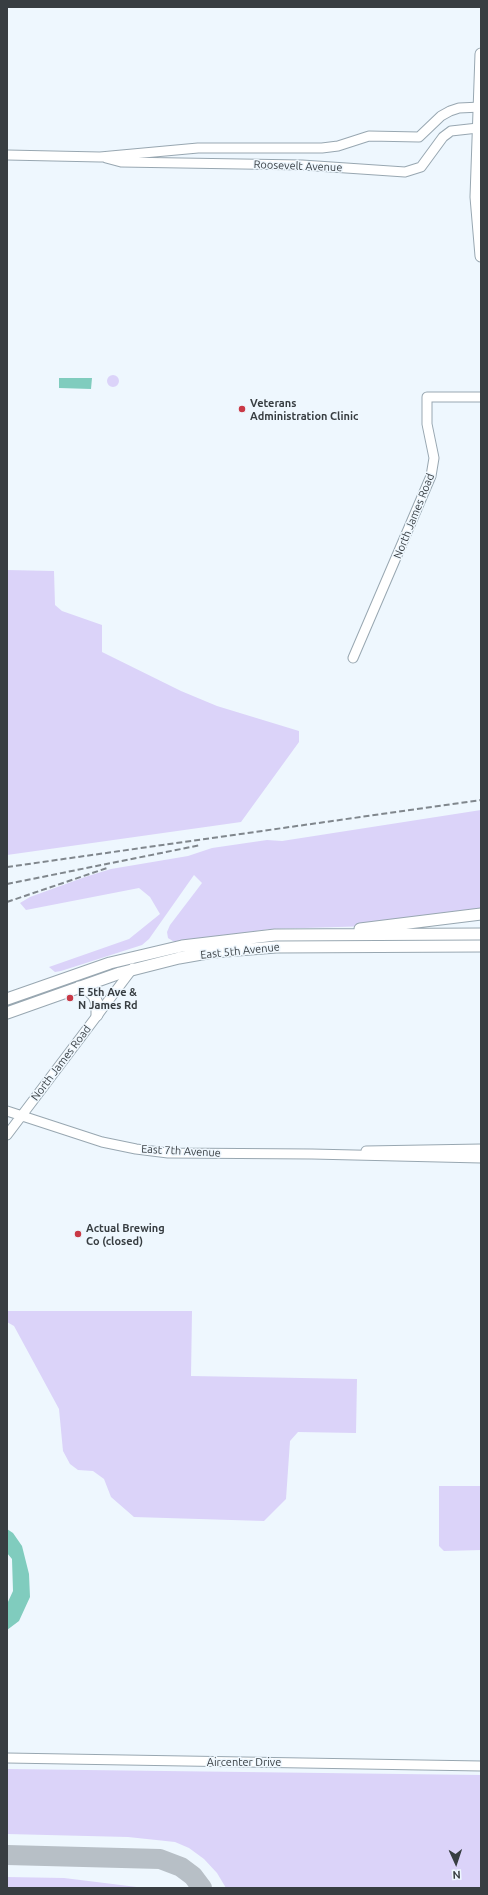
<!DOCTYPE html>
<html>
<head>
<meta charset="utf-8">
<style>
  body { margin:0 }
  #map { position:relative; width:488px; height:1895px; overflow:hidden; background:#eef7fe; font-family:Ubuntu,sans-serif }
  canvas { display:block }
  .frame { position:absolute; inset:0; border:8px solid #383e42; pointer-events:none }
  .north { position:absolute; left:436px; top:1843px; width:40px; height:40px; -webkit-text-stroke:3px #eef7fe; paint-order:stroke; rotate:177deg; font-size:11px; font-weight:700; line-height:16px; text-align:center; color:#383e42 }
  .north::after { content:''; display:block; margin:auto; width:14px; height:18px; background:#383e42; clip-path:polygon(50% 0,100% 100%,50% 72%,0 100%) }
</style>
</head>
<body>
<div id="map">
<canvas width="488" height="1895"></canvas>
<div class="frame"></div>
<div class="north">N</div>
</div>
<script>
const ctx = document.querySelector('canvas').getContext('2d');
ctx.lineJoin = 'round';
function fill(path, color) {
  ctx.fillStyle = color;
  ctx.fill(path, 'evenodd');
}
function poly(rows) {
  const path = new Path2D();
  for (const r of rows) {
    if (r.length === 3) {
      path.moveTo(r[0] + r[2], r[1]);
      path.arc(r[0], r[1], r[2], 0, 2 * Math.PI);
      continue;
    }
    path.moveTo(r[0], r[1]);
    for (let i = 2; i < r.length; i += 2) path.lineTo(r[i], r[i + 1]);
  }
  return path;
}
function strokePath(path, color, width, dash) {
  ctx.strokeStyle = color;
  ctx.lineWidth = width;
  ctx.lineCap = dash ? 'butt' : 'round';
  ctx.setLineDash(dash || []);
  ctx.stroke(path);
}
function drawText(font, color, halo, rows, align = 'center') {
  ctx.font = font + ' Ubuntu,sans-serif';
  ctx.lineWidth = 3;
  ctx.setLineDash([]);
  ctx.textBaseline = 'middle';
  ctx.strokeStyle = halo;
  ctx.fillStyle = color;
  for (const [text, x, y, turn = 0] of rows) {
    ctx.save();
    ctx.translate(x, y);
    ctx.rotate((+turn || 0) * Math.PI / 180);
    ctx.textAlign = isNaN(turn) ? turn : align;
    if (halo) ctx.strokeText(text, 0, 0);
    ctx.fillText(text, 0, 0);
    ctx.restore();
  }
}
const green = poly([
  [113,381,6],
  [7,570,54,571,55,605,62,611,102,625,102,652,181,691,217,706,299,731,299,742,241,822,7,855],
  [481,810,481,912,372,926,270,929,176,943,168,938,167,932,170,925,202,883,194,875,149,939,142,945,61,971,55,972,49,967,129,939,160,914,150,897,139,888,26,910,20,903,30,897,85,877,111,869,188,856,212,848,267,840,282,841],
  [7,1311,192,1311,191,1376,357,1379,356,1433,298,1432,290,1441,286,1499,264,1521,134,1517,111,1497,104,1479,93,1471,78,1470,70,1464,63,1451,59,1409,14,1326,7,1322],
  [439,1486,481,1486,481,1550,444,1551,439,1546],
  [7,1769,481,1775,481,1888,226,1888,217,1873,204,1859,189,1848,175,1842,128,1837,7,1834],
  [7,1877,64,1878,145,1888,7,1888]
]);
const water = poly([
  [59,378,92,378,91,389,59,388],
  [7,1529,13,1533,22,1546,29,1574,30,1597,19,1621,7,1630,7,1604,13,1591,12,1559,7,1553]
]);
const taxiway = poly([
  [7,1855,160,1859,181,1867,193,1876,202,1888]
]);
const minor = poly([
  [7,155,100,157,198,148,322,148,338,146,369,136,419,137,441,116,450,111,459,108,481,107],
  [106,158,121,162,302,165,405,172,421,167,443,137,451,131,478,128],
  [353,658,431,476,434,458,427,424,427,397,481,397],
  [7,1111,102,1142,136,1149,168,1153,312,1154,481,1158],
  [7,1135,133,968],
  [366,1151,481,1149],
  [7,1758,481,1766]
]);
const major = poly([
  [481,54,476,197,481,256],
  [360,929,481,914],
  [79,987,87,989,94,996,97,1003,97,1015],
  [7,999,110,963,182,946,275,935,481,934],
  [7,1013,120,973,179,958,213,952,276,947,481,946]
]);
const rail = poly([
  [7,867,481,800],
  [7,884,201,845],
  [7,902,107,868]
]);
const markers = [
  [242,409,4,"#c93946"],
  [70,998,4,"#c93946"],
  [78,1234,4,"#c93946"]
];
const streetNames = [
  ["Roosevelt Avenue",298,166,2],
  ["North James Road",414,516,-68],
  ["East 5th Avenue",240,951,-6],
  ["North James Road",61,1063,-53],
  ["East 7th Avenue",181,1151,3],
  ["Aircenter Drive",244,1762]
];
const poiNames = [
  ["Veterans",250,403],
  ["Administration Clinic",250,416],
  ["E 5th Ave &",78,992],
  ["N James Rd",78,1005],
  ["Actual Brewing",86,1228],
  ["Co (closed)",86,1241]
];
fill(green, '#dbd3f9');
fill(water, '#80ccbe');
strokePath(taxiway, '#b7bfc6', 20);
strokePath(minor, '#98a7b1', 11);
strokePath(major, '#98a7b1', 13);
strokePath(minor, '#fff', 9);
strokePath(major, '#fff', 11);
strokePath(rail, '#80878d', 2, [6, 3]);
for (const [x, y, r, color] of markers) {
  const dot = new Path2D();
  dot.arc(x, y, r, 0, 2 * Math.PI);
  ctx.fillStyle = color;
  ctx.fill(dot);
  strokePath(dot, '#eef7fe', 1.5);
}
drawText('11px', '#383e42', '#eef7fe', streetNames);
drawText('bold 11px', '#383e42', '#eef7fe', poiNames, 'left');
</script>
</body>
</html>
